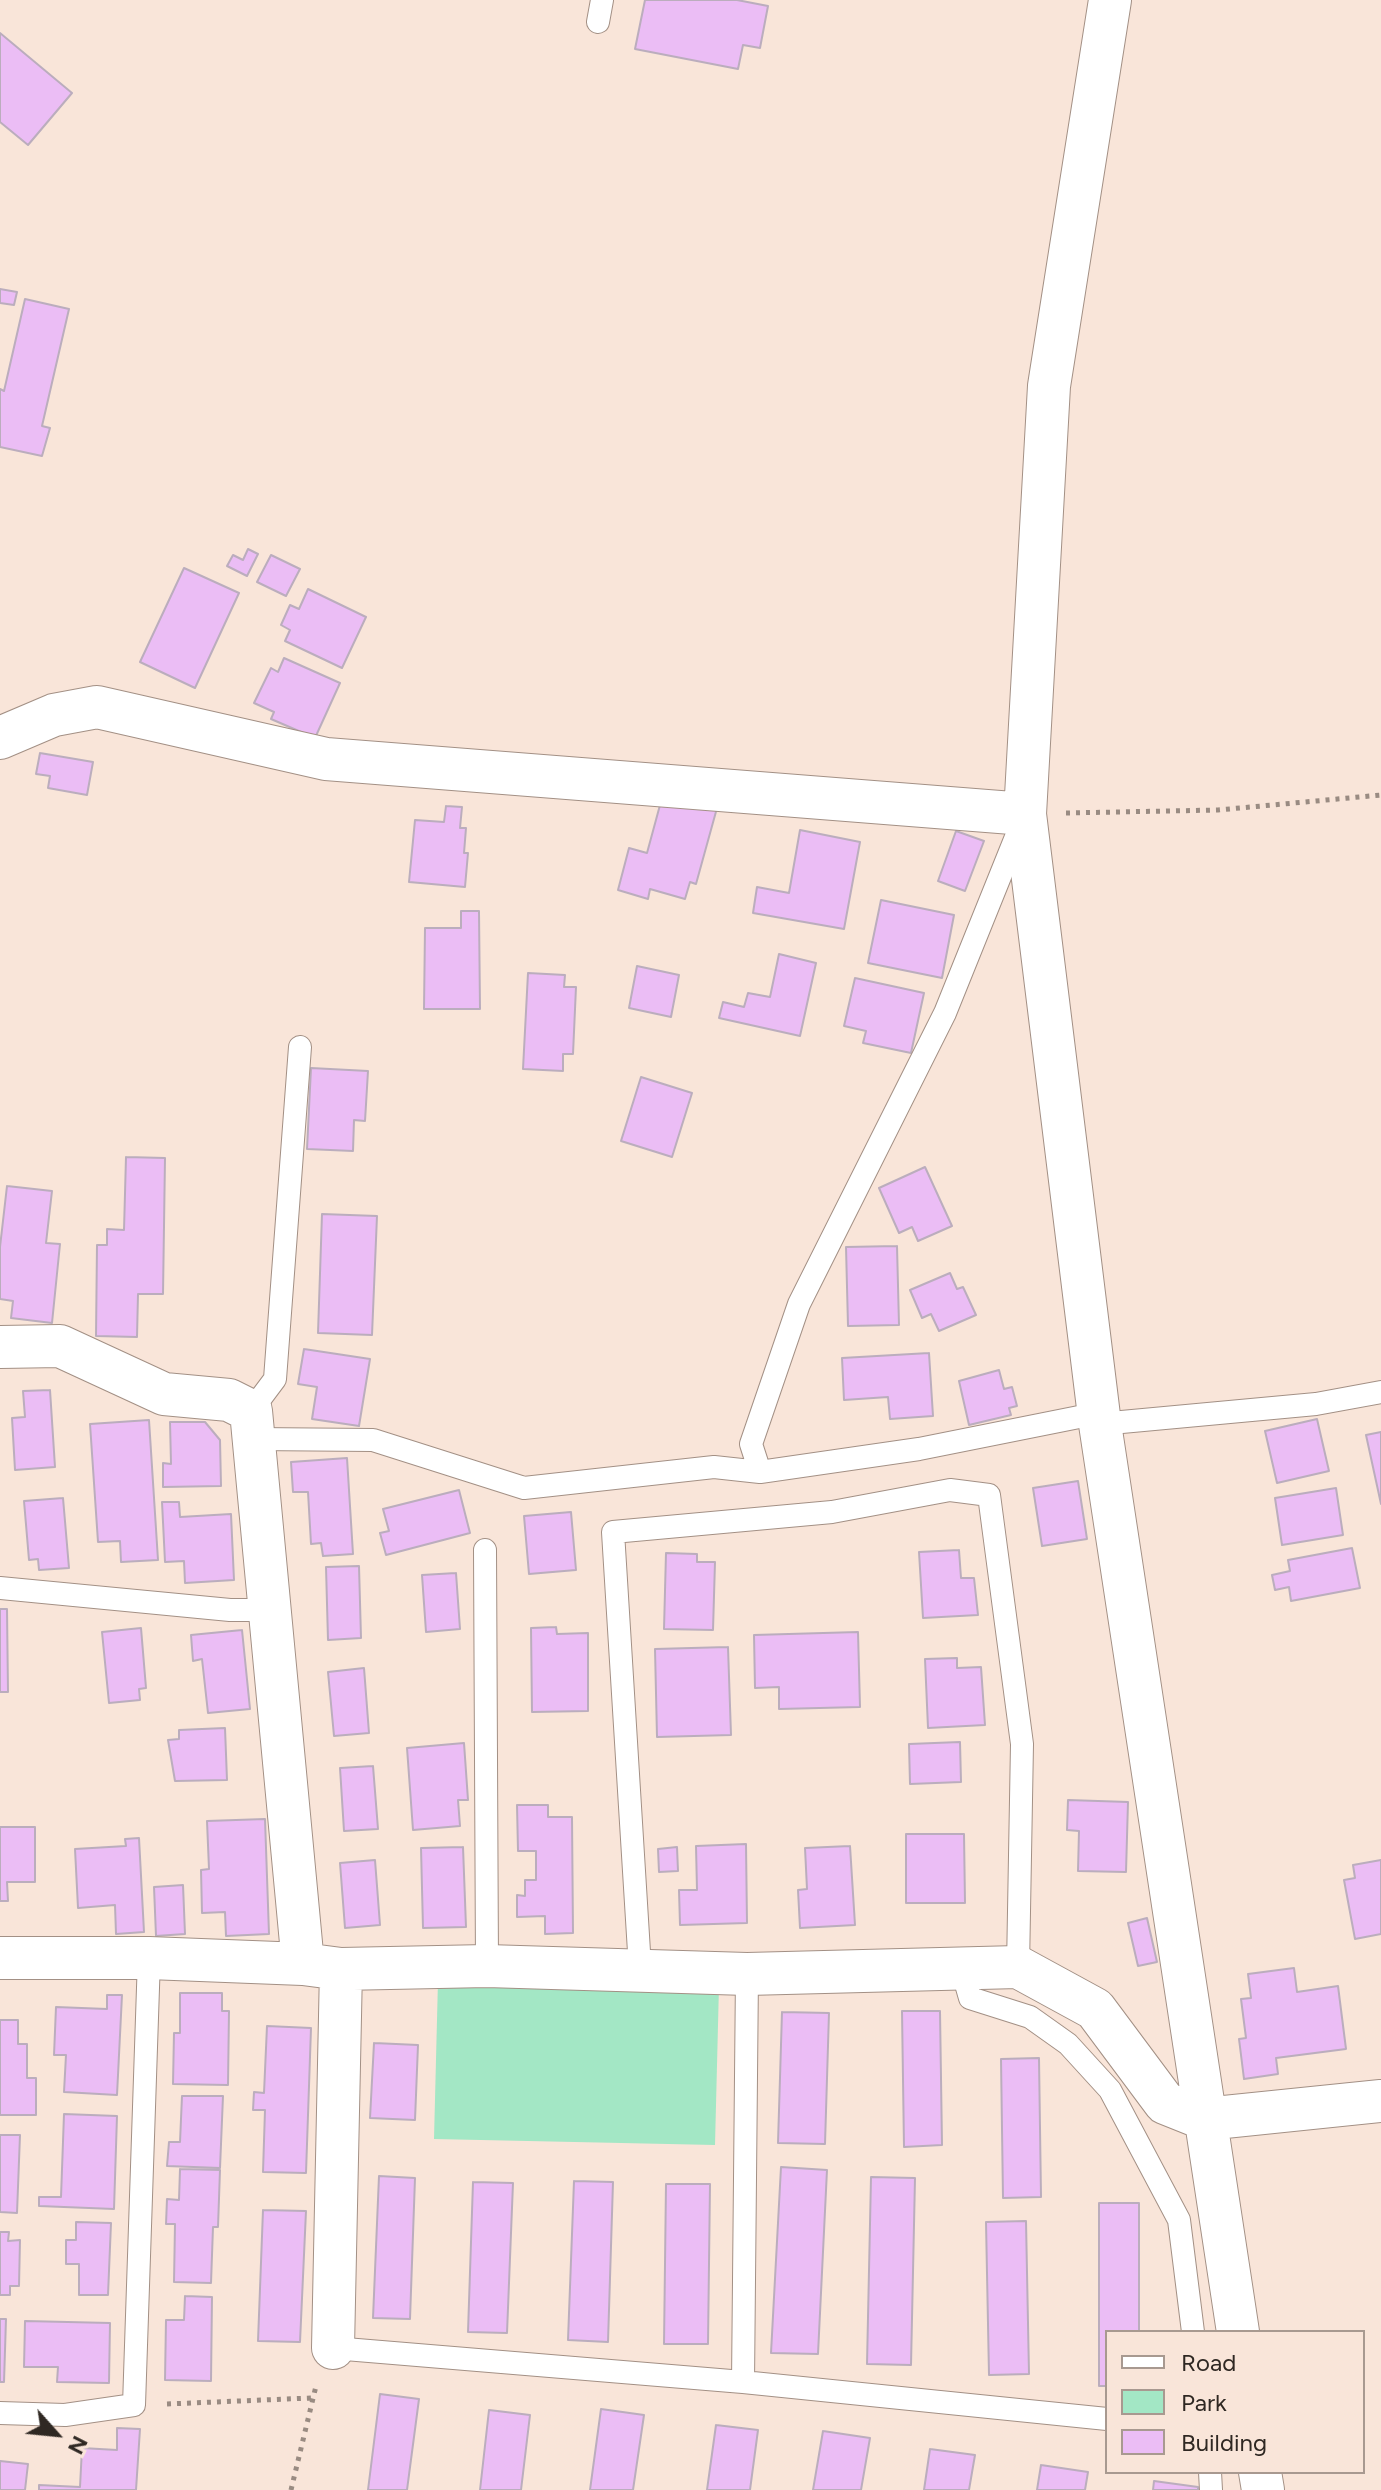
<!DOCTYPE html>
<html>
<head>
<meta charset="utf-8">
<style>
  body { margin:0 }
  #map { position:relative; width:1381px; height:2490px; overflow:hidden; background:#f9e5d9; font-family:Figtree,sans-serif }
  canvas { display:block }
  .legend { position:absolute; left:1105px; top:2330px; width:260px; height:144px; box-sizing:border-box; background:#f9e5d9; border:2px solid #a89990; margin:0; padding:10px 14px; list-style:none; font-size:24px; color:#2f2823 }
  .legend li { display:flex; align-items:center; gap:16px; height:40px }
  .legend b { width:40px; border:2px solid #a89990 }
  .north { position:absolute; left:16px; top:2394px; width:80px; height:80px; -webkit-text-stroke:6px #f9e5d9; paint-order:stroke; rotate:117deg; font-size:22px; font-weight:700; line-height:32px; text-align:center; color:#2f2823 }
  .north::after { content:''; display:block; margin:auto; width:28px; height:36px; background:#2f2823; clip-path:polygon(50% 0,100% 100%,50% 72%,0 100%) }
</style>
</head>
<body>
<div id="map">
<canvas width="1381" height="2490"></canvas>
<ul class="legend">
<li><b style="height:10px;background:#fff"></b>Road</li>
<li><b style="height:22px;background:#a3e7c5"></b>Park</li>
<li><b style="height:22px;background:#ebbdf5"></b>Building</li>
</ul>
<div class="north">N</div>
</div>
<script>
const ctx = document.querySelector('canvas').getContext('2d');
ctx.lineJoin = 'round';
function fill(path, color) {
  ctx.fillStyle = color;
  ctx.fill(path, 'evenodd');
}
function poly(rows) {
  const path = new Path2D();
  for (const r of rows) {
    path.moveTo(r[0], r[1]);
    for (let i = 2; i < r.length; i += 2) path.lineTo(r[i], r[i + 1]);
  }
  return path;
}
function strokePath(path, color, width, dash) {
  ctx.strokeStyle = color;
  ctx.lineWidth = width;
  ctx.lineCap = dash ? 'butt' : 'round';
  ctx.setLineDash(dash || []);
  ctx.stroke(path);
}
const green = poly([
  [438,1980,719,1985,715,2145,434,2139]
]);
const building = poly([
  [645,0,737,0,768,6,760,48,743,45,738,69,635,49,645,0],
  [0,33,72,93,28,145,0,122,0,33],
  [0,289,17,292,14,305,0,303,0,289],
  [25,299,69,309,42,426,50,428,42,456,0,447,0,389,4,391,25,299],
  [248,549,258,554,247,576,227,566,233,555,243,560,248,549],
  [271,555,300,569,286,596,257,582,271,555],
  [184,568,239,593,195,688,140,662,184,568],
  [308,589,366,617,342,668,285,641,290,630,281,625,290,605,299,609,308,589],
  [284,658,340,683,315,738,271,719,274,712,254,703,271,668,278,672,284,658],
  [40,753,93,762,87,795,48,788,50,776,36,774,40,753],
  [663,794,717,808,696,884,690,882,685,899,650,889,648,899,618,890,629,848,647,853,663,794],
  [446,806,462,807,460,828,466,828,464,853,468,853,465,887,409,882,415,820,444,822,446,806],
  [800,830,860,842,844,929,753,913,757,887,789,893,800,830],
  [956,831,984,841,965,891,938,881,956,831],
  [881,900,954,915,942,978,868,963,881,900],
  [461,911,479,911,480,1009,424,1009,425,928,461,928,461,911],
  [779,954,816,963,800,1036,719,1018,723,1002,744,1007,748,993,770,997,779,954],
  [637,966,679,975,671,1017,629,1008,637,966],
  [528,973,565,975,564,987,576,987,573,1054,563,1054,563,1071,523,1069,528,973],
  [855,978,924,993,911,1053,863,1043,866,1031,844,1026,855,978],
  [311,1068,368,1071,365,1121,354,1120,353,1151,307,1149,311,1068],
  [641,1077,692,1093,672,1157,621,1141,641,1077],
  [126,1157,165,1158,163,1294,138,1294,137,1337,96,1336,97,1245,107,1245,107,1229,124,1230,126,1157],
  [925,1167,952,1226,918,1241,912,1227,899,1233,879,1188,925,1167],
  [7,1186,52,1191,46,1243,60,1244,52,1323,11,1318,13,1301,0,1299,0,1247,7,1186],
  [322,1214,377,1216,372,1335,318,1333,322,1214],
  [897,1246,899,1325,848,1326,846,1247,897,1246],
  [950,1273,957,1289,963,1287,976,1315,939,1331,931,1314,922,1318,910,1290,950,1273],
  [304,1349,370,1359,359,1426,312,1419,317,1387,298,1384,304,1349],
  [929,1353,933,1416,890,1419,888,1397,844,1400,842,1358,929,1353],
  [999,1370,1004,1389,1012,1387,1017,1406,1009,1408,1011,1415,969,1425,959,1381,999,1370],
  [50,1390,55,1467,15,1470,12,1418,25,1417,23,1391,50,1390],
  [1317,1419,1329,1471,1277,1483,1265,1431,1317,1419],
  [149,1420,158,1560,121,1562,120,1541,98,1542,90,1424,149,1420],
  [170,1422,205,1422,220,1440,221,1486,163,1487,163,1463,171,1464,170,1422],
  [1381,1432,1381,1504,1366,1435,1381,1432],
  [347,1458,353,1554,323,1556,321,1543,311,1544,308,1492,293,1492,291,1462,347,1458],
  [1078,1481,1087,1539,1042,1546,1033,1488,1078,1481],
  [1336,1488,1343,1535,1282,1545,1275,1498,1336,1488],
  [459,1490,470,1533,386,1555,380,1533,389,1531,383,1509,459,1490],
  [63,1498,69,1568,39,1570,38,1559,29,1560,24,1501,63,1498],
  [162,1502,179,1502,180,1517,231,1514,234,1580,185,1583,184,1561,165,1562,162,1502],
  [571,1512,576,1570,529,1574,524,1516,571,1512],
  [1352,1548,1360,1588,1291,1601,1289,1587,1275,1590,1272,1575,1290,1571,1288,1560,1352,1548],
  [959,1550,961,1578,974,1578,978,1615,923,1618,919,1552,959,1550],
  [666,1553,697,1554,697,1562,715,1562,713,1630,664,1629,666,1553],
  [359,1566,361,1638,328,1640,326,1567,359,1566],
  [456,1573,460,1629,426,1632,422,1575,456,1573],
  [0,1609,7,1609,8,1692,0,1692,0,1609],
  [556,1627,557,1634,588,1633,588,1711,532,1712,531,1628,556,1627],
  [141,1628,146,1688,139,1689,140,1700,109,1703,102,1632,141,1628],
  [242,1630,250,1709,208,1713,202,1659,193,1661,191,1635,242,1630],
  [858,1632,860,1707,779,1709,779,1687,755,1688,754,1635,858,1632],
  [728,1647,731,1735,657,1737,655,1649,728,1647],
  [957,1658,957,1668,981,1667,985,1725,928,1728,925,1659,957,1658],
  [364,1668,369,1733,334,1736,328,1672,364,1668],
  [225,1728,227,1780,175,1781,168,1740,179,1739,179,1730,225,1728],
  [960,1742,961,1782,910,1784,909,1744,960,1742],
  [464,1743,468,1800,458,1800,460,1826,413,1830,407,1748,464,1743],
  [373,1766,378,1829,344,1831,340,1768,373,1766],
  [1068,1800,1128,1802,1126,1872,1078,1871,1079,1831,1067,1830,1068,1800],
  [517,1805,548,1805,548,1817,572,1817,573,1933,545,1934,545,1916,517,1917,517,1895,525,1896,525,1880,536,1880,536,1851,518,1851,517,1805],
  [265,1819,269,1934,226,1936,225,1912,202,1913,201,1870,209,1869,207,1821,265,1819],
  [0,1827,35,1827,35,1882,7,1882,8,1901,0,1901,0,1827],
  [906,1834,964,1834,965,1903,906,1903,906,1834],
  [139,1838,144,1932,116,1934,115,1905,78,1908,75,1849,126,1846,125,1839,139,1838],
  [746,1844,747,1923,680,1925,679,1890,697,1890,696,1846,746,1844],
  [850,1846,855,1925,800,1928,798,1890,807,1889,805,1848,850,1846],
  [463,1847,466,1927,423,1928,421,1848,463,1847],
  [677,1847,678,1871,659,1872,658,1849,677,1847],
  [375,1860,380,1925,345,1928,340,1863,375,1860],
  [1381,1860,1381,1934,1355,1939,1344,1880,1355,1878,1353,1865,1381,1860],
  [183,1885,185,1934,156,1936,154,1887,183,1885],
  [1147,1918,1157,1962,1138,1966,1128,1923,1147,1918],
  [1294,1968,1297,1992,1338,1986,1346,2049,1276,2058,1278,2074,1244,2079,1239,2039,1246,2038,1241,1999,1251,1998,1248,1974,1294,1968],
  [180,1993,222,1993,222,2011,229,2011,228,2085,173,2084,174,2033,180,2033,180,1993],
  [107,1995,122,1995,117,2095,64,2092,66,2055,54,2055,56,2007,107,2009,107,1995],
  [902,2011,940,2011,942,2145,904,2147,902,2011],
  [782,2012,829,2013,825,2144,778,2143,782,2012],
  [0,2020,18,2020,18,2044,27,2044,27,2078,36,2078,36,2115,0,2115,0,2020],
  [267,2026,311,2028,306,2173,263,2172,265,2110,253,2110,254,2092,264,2093,267,2026],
  [374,2043,418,2045,415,2120,370,2118,374,2043],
  [1039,2058,1041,2197,1003,2198,1001,2059,1039,2058],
  [182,2096,223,2096,220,2168,167,2166,169,2142,180,2142,182,2096],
  [64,2114,117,2116,114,2209,39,2206,39,2197,61,2197,64,2114],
  [0,2135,20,2135,17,2213,0,2212,0,2135],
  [781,2167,827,2170,818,2354,771,2353,781,2167],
  [180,2169,220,2170,218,2227,213,2227,211,2283,174,2282,175,2224,166,2224,167,2199,179,2200,180,2169],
  [379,2176,415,2178,410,2319,373,2318,379,2176],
  [871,2177,915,2178,911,2365,867,2364,871,2177],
  [574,2181,613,2182,608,2342,568,2340,574,2181],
  [473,2182,513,2183,507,2333,468,2332,473,2182],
  [666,2184,710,2184,708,2344,664,2344,666,2184],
  [1099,2203,1139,2203,1139,2332,1107,2332,1107,2386,1099,2386,1099,2203],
  [263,2210,306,2211,300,2342,258,2341,263,2210],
  [1026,2221,1029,2374,989,2375,986,2222,1026,2221],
  [76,2222,111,2223,108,2295,79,2295,79,2264,66,2264,66,2240,76,2240,76,2222],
  [0,2232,9,2232,8,2241,20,2240,19,2286,10,2286,10,2295,0,2295,0,2232],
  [185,2296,212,2297,211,2381,165,2380,166,2320,184,2320,185,2296],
  [0,2319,6,2319,4,2382,0,2382,0,2319],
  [25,2321,110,2323,109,2383,57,2382,58,2367,24,2367,25,2321],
  [380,2394,419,2399,407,2490,368,2490,380,2394],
  [601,2409,644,2415,633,2490,590,2490,601,2409],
  [489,2410,530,2415,521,2490,480,2490,489,2410],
  [716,2425,758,2430,750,2490,707,2490,716,2425],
  [117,2428,140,2429,136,2490,39,2490,39,2485,80,2487,82,2448,117,2450,117,2428],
  [823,2431,870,2438,861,2490,813,2490,823,2431],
  [930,2449,975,2455,969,2490,924,2490,930,2449],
  [0,2461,28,2464,25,2490,0,2490,0,2461],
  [1041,2465,1088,2472,1085,2490,1037,2490,1041,2465],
  [1154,2481,1198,2487,1198,2490,1153,2490,1154,2481]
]);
const path = poly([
  [1066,813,1218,810,1381,795],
  [167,2404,311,2398],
  [291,2490,316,2386]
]);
const lane = poly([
  [598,22,602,0],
  [251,1411,275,1379,300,1047],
  [1100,1424,1316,1404,1381,1392],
  [253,1439,373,1440,524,1488,714,1467,760,1472,919,1449,1099,1413],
  [760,1472,751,1444,799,1304,945,1013,1020,827],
  [485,1550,487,1966],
  [0,1588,230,1610,270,1610],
  [640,1968,613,1532,832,1512,950,1490,989,1495,1022,1744,1018,1967],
  [962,1970,970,1998,1030,2017,1068,2044,1110,2090,1179,2220,1193,2332],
  [333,2348,743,2382,1107,2419],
  [743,2382,747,1974],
  [0,2413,65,2415,134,2405,149,1958],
  [1210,2472,1211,2490]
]);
const street = poly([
  [1110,0,1049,386,1025,814,1100,1424,1238,2332],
  [0,738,54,715,97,707,326,759,1025,814],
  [0,1347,60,1346,164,1394,229,1400,251,1411,303,1964],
  [0,1958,149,1958,303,1964,341,1969,487,1966,747,1974,1018,1967,1095,2009,1165,2103,1205,2119,1381,2101],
  [333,2348,341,1969],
  [1260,2472,1263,2490]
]);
fill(green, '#a3e7c5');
fill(building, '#ebbdf5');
strokePath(building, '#bbadbd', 2);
strokePath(lane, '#a39085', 24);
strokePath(street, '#a39085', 44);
strokePath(path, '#998b82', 5, [4, 6]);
strokePath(lane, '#fff', 22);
strokePath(street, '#fff', 42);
</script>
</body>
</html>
